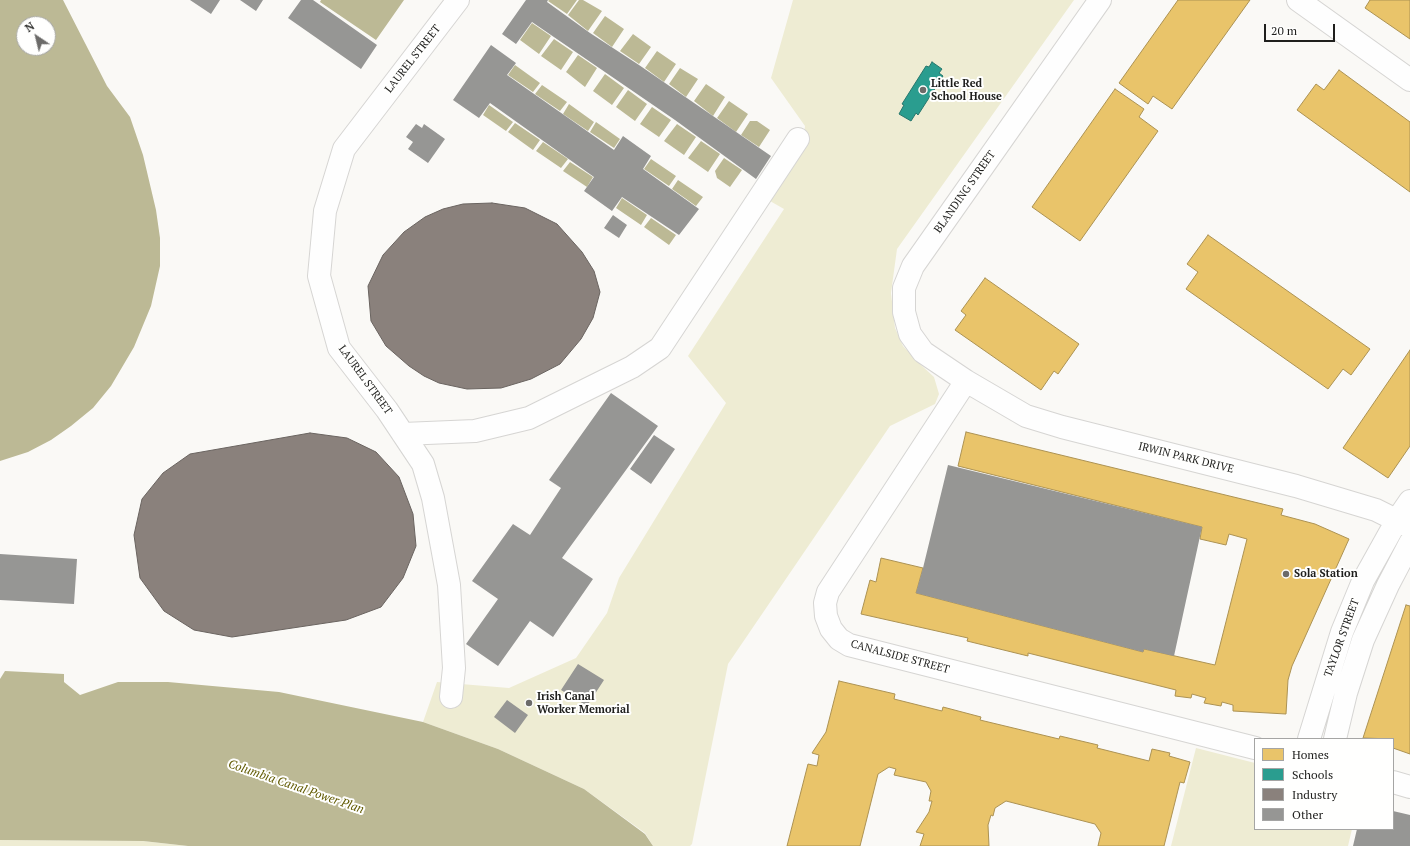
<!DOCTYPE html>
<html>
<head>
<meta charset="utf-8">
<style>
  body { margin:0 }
  #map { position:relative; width:1410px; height:846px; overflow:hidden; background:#faf9f6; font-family:"PT Serif",serif }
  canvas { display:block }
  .legend { position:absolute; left:1254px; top:738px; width:140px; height:92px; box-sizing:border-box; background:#fffffe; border:1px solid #a5a5a4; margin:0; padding:5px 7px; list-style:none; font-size:12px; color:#1f1f1d }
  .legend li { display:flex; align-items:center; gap:8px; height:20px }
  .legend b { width:20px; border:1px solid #a5a5a4 }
  .north { position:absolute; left:16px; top:16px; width:40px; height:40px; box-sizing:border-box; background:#fffffe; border:1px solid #a5a5a4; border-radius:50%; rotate:325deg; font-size:11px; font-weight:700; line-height:16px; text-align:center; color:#1f1f1d }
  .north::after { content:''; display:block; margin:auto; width:14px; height:18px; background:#6c6b69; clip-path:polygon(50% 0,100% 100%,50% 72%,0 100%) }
  .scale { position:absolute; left:1264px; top:24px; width:71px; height:18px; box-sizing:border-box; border:2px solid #1f1f1d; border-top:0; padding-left:5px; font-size:12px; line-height:14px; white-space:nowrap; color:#1f1f1d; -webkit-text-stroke:3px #fffffe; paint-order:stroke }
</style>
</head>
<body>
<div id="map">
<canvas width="1410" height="846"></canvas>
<ul class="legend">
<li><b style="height:11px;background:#e9c46a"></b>Homes</li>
<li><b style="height:11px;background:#2a9d8f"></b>Schools</li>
<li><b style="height:11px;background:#8a817c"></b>Industry</li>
<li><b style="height:11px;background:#969694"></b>Other</li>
</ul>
<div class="north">N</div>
<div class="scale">20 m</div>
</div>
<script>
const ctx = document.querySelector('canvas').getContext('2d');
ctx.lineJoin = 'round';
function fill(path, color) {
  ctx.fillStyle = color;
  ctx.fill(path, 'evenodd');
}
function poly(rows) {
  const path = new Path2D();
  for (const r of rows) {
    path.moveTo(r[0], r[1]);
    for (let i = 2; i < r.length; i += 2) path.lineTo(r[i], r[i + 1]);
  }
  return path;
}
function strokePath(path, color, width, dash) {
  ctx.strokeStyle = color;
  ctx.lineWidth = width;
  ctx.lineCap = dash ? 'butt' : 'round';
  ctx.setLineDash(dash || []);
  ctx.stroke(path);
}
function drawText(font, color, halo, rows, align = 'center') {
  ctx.font = font + ' "PT Serif",serif';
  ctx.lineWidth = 4;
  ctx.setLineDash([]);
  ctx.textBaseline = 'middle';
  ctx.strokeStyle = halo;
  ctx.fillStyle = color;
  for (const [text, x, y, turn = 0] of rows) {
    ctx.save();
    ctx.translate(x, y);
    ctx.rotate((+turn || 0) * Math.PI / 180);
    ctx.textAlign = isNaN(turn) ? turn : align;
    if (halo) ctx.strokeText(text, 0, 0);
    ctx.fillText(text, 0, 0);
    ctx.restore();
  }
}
const green = poly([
  [793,0,1074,0,897,249,891,293,895,328,903,346,921,365,934,377,939,394,935,404,890,426,728,664,692,844,690,846,653,846,645,833,584,789,498,749,423,722,437,682,509,688,576,658,607,613,619,578,726,403,688,356,784,209,770,201,802,147,805,126,771,78],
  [1196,748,1255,763,1255,829,1352,829,1348,846,1171,846],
  [0,840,143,841,188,846,0,846]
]);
const water = poly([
  [0,0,63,0,107,86,130,117,143,155,156,210,160,238,160,266,151,306,134,347,111,386,93,408,71,426,51,440,28,452,0,461],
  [24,24,48,24,48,48,24,48],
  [321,0,404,0,376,40,320,2],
  [549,0,577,0,567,14,548,1],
  [579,0,583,0,602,11,588,31,568,15],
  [605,16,624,29,612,47,593,33],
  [532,23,551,36,539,54,520,40],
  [633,34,651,47,639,64,620,51],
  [554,39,573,52,561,70,541,56],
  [657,51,676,64,664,82,645,68],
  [578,55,597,68,585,87,566,72],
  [515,65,540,83,533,92,508,75],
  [680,68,698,79,686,97,669,84],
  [605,74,624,88,612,105,593,91],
  [706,84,725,97,713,116,694,101],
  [542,85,567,102,560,111,535,94],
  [628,90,647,104,635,121,616,107],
  [729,101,748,114,736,132,717,118],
  [569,104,594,122,588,131,563,114],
  [489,105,513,122,506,131,483,115],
  [652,107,671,120,659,137,640,124],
  [750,121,757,121,770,130,759,147,741,135],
  [596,122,620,139,614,148,590,132],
  [515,123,540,140,533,150,508,132],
  [677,124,696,137,684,155,664,141],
  [701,141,720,154,708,172,688,158],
  [543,142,568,159,561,168,536,151],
  [724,158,742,170,730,187,717,178,715,171],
  [651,159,676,176,669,186,644,169],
  [570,162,593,177,587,187,563,171],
  [678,180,703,197,696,206,672,189],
  [622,198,647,215,641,225,616,208],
  [651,218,676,235,669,245,644,227],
  [5,671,64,674,64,682,80,695,118,682,168,682,279,692,423,722,498,749,584,789,645,834,653,846,188,846,143,841,0,840,0,679]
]);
const homes = poly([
  [1178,0,1250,0,1172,109,1153,96,1148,104,1119,83,1178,0],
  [1370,0,1410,0,1410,39,1365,8,1370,0],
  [1339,70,1410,122,1410,192,1297,110,1316,84,1324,90,1339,70],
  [1115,89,1144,109,1139,117,1158,131,1080,241,1032,207,1115,89],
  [1208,235,1370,349,1351,375,1343,369,1328,389,1186,289,1198,272,1187,264,1208,235],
  [985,278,1079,344,1058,374,1054,371,1041,390,955,330,966,315,961,311,985,278],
  [1410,350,1410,446,1388,478,1343,448,1410,350],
  [966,432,1283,509,1281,515,1315,524,1349,539,1292,666,1288,680,1286,714,1233,711,1233,705,1222,702,1221,706,1204,703,1206,698,1192,694,1191,698,1175,696,1176,690,1028,653,1028,656,967,641,968,638,861,614,870,580,876,582,881,558,923,568,916,593,1143,652,1144,649,1215,665,1247,539,1229,534,1226,545,1200,539,1202,527,958,466,966,432],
  [1406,605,1410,606,1410,754,1393,748,1393,739,1363,738,1406,605],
  [839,681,895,694,894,699,942,711,943,707,981,717,980,720,1059,739,1060,736,1098,745,1097,748,1149,761,1152,749,1170,753,1169,756,1190,762,1184,783,1180,782,1164,846,1098,846,1101,833,1095,824,1006,801,995,808,993,816,991,815,988,825,989,846,920,846,924,834,916,832,929,812,932,801,929,801,931,791,926,782,894,775,896,769,889,767,878,774,860,846,787,846,808,764,817,766,819,755,812,753,826,732,839,681]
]);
const schools = poly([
  [932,62,942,69,939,73,943,76,918,115,916,113,911,121,899,114,904,105,902,104,926,66,929,67,932,62]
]);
const industry = poly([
  [492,203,525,208,557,224,582,252,594,271,600,292,593,318,581,339,560,364,531,379,501,388,467,389,439,383,424,376,409,366,386,346,371,321,368,286,383,255,404,232,425,217,443,209,463,204,492,203],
  [310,433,347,438,376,452,399,477,413,514,416,546,403,578,381,607,346,620,232,637,194,630,164,611,140,578,134,535,142,499,163,473,190,454,310,433]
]);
const building = poly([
  [190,0,220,0,211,14],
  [240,0,263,0,256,11],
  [301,0,313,0,377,45,361,69,288,18],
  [526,0,548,0,547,2,590,33,639,65,771,156,756,179,675,120,532,22,516,44,502,34],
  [491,45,516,63,507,75,614,150,623,136,651,156,643,169,699,209,679,235,622,197,612,211,584,191,594,177,490,103,479,118,453,100],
  [416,124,422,128,424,124,445,139,428,163,408,149,413,142,406,137],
  [613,215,627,225,619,238,604,228],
  [611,393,658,426,562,558,593,579,553,637,530,621,498,666,466,644,498,599,472,581,513,524,530,535,561,488,549,480],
  [654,435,675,449,651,484,630,469],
  [948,465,1202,527,1174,656,1144,649,1143,652,916,593,923,568],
  [0,554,77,559,74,604,0,600],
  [578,664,604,680,587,706,561,690],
  [507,700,528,715,515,733,494,717],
  [1393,811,1410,815,1410,846,1353,846,1357,829,1393,829]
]);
const street = poly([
  [1100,0,913,266,904,288,904,312,910,334,923,352,966,381,1026,416,1062,427,1296,486,1376,510,1410,527],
  [1298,0,1410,80],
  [966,381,828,592,825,603,826,616,831,629,839,639,849,645,1255,748],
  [403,434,475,431,529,418,632,367,660,348,798,139],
  [451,697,454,668,449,585,433,498,423,464,387,410,339,348,319,276,325,211,344,149,458,0],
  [1309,739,1342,632,1363,581,1397,520,1410,501],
  [1335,739,1346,693,1363,640,1388,585,1410,543],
  [1393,782,1410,787]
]);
const markers = [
  [923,90,4,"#6c6b69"],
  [1286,574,4,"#6c6b69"],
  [529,703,4,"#6c6b69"]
];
const streetNames = [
  ["LAUREL STREET",413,59,-52],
  ["BLANDING STREET",965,192,-55],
  ["LAUREL STREET",365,380,54],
  ["IRWIN PARK DRIVE",1186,458,14],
  ["TAYLOR STREET",1342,638,-70],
  ["CANALSIDE STREET",900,657,15]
];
const poiNames = [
  ["Little Red",931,84],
  ["School House",931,97],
  ["Sola Station",1294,574],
  ["Irish Canal",537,697],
  ["Worker Memorial",537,710]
];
const waterNames = [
  ["Columbia Canal Power Plan",296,787,19]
];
fill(green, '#eeecd3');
fill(water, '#bcb995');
fill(homes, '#e9c46a');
strokePath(homes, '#ac9253', 1);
fill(schools, '#2a9d8f');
strokePath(schools, '#27776d', 1);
fill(industry, '#8a817c');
strokePath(industry, '#6a6460', 1);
fill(building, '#969694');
strokePath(street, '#d6d5d3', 24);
strokePath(street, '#fefefe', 22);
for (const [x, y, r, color] of markers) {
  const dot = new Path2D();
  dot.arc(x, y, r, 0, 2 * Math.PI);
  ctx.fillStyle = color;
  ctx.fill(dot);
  strokePath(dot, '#fffffe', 1.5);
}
drawText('11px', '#1f1f1d', '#fffffe', streetNames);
drawText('bold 11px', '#1f1f1d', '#fffffe', poiNames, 'left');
drawText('italic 12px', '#615a00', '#fffffe', waterNames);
</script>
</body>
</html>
